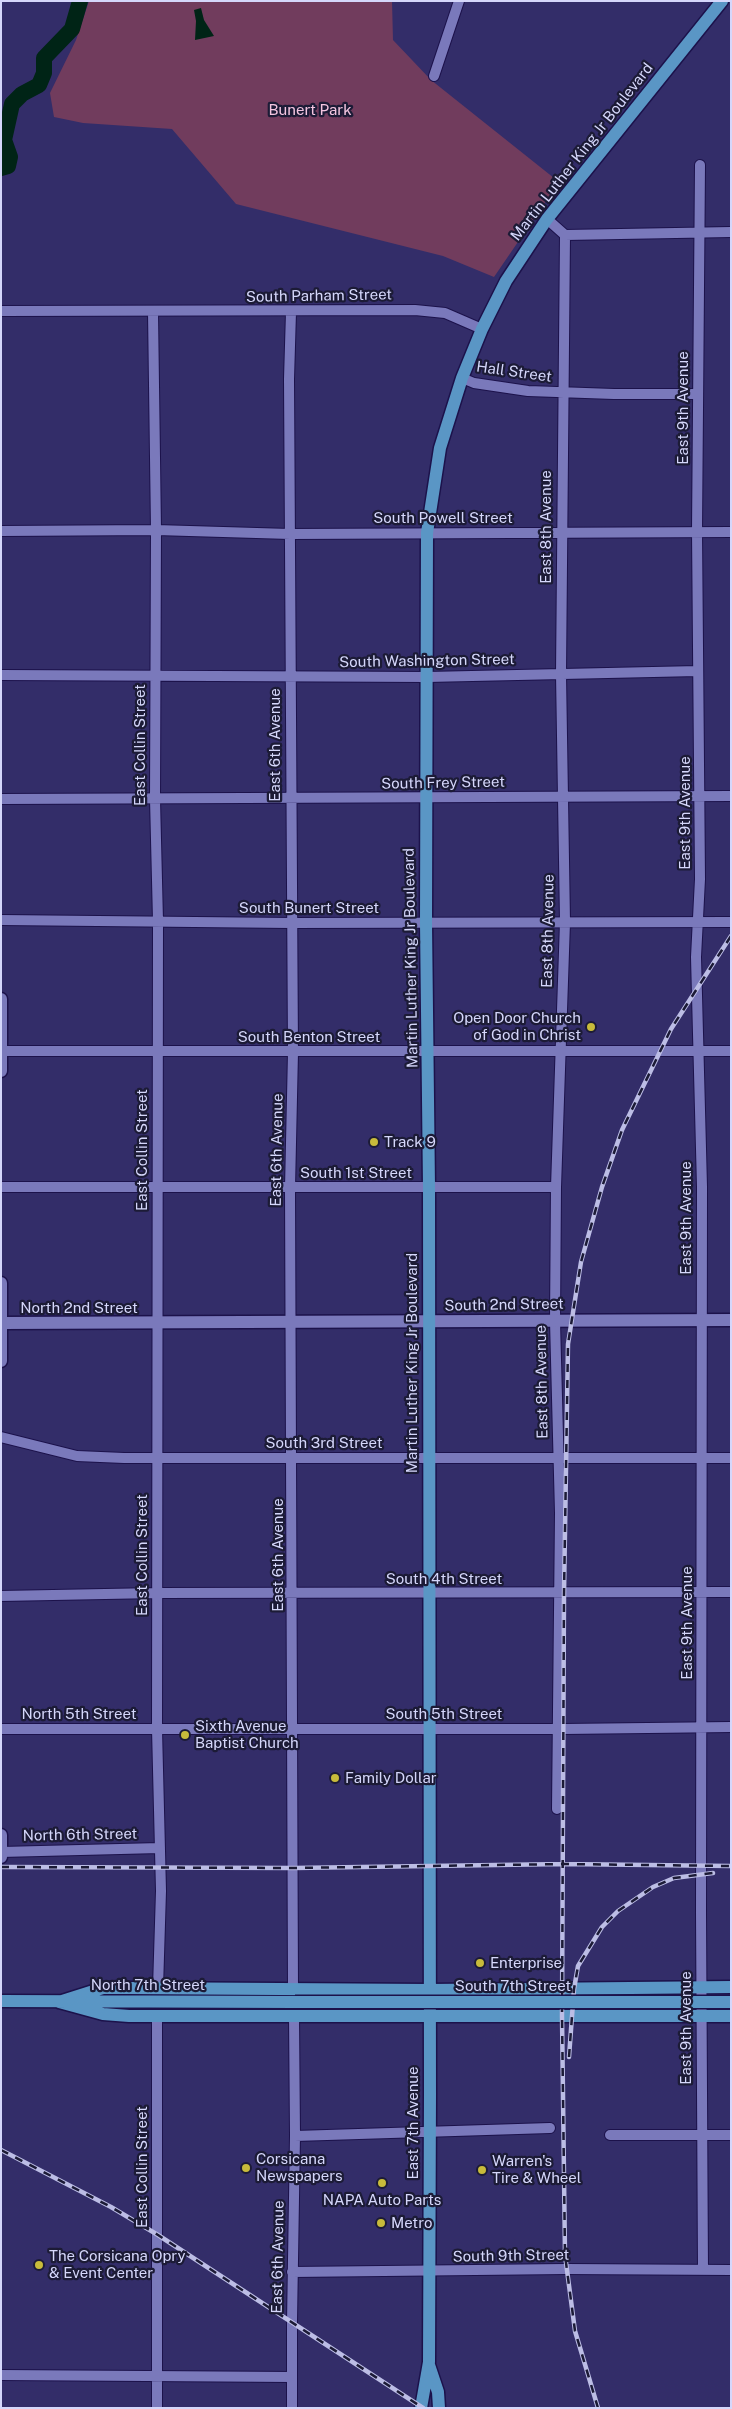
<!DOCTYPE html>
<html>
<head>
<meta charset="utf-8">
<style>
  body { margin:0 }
  #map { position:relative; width:732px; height:2409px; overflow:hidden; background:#332d69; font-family:"Public Sans",sans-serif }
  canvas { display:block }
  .frame { position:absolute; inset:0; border:2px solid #d5d7fb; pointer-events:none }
</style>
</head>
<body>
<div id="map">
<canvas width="732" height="2409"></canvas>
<div class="frame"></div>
</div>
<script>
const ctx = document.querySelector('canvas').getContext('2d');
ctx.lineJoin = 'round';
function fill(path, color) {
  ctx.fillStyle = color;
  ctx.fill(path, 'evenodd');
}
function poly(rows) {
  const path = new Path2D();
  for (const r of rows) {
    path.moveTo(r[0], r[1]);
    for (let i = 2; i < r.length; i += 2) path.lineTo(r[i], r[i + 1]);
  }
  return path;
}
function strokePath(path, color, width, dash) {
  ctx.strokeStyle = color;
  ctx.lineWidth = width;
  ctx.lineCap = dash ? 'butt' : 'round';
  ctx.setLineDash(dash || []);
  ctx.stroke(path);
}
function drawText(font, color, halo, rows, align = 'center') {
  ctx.font = font + ' "Public Sans",sans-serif';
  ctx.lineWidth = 4.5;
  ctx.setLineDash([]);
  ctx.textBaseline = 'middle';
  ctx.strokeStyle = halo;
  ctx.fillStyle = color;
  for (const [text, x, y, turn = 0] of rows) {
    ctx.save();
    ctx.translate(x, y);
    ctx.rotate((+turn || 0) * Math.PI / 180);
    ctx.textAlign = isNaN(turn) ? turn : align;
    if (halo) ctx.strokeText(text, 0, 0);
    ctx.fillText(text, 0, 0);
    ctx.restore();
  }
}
const green = poly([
  [89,1,392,1,393,40,431,80,559,182,494,277,443,256,236,204,172,129,83,123,54,117,50,93,76,40]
]);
const water = poly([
  [201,8,204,20,214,36,195,40,196,21,194,10]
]);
const river = poly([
  [1,168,8,166,10,157,4,140,12,104,22,94,39,85,44,73,44,58,72,29,80,1]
]);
const minor = poly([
  [434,76,459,1],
  [700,165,697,531,700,879,696,957,702,1187,701,1912,703,2270],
  [547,219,565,235,731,232],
  [1,311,415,310,445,313,482,329],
  [153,312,156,530,155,799,158,921,157,1729,161,1891,158,1988],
  [291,312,289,379,293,1052,290,1188,293,1989],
  [462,378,474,383,528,391,614,394,698,394],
  [1,531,156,530,290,534,731,532],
  [1,675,427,677,698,671],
  [1,799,731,796],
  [1,920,291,923,731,922],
  [1,1051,731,1051],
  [1,1187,556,1187],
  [1,1437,77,1456,124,1458,731,1458],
  [1,1596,157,1593,731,1592],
  [1,1729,564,1729,731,1727],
  [557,1809,560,1513,555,1321,556,1187,565,922,561,674,565,235],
  [1,1852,160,1848],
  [610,2135,731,2135],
  [295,2136,550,2128],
  [292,2272,566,2269,731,2270],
  [1,2375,292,2377],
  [157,2408,157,2016],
  [292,2408,292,2322,295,2136,294,2016]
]);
const tertiary = poly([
  [1,999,1,1071],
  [1,1283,1,1361],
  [2,1323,731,1320],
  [1,1835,1,1857]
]);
const primary = poly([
  [1,2001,295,2002],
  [59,2002,103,1988,129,1988,429,1990,731,1987],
  [59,2002,103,2014,129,2016,731,2016],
  [429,2365,438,2392,439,2408],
  [421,2408,429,2362,430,2093,429,1187,426,923,427,533,430,513,440,448,462,378,482,329,506,281,547,219,722,1]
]);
const rail = poly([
  [1,1867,294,1868,564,1864,731,1866],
  [569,2057,574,1989,578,1966,602,1927,618,1911,653,1887,674,1878,713,1873],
  [1,2150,111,2207,158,2235,423,2408],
  [598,2408,575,2331,565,2255,562,2016,564,1594,568,1344,581,1262,602,1187,622,1130,671,1029,731,936]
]);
const primaryBridge = poly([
  [295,2002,731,2002]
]);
const markers = [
  [591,1027,5,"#c8bb3b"],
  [374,1142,5,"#c8bb3b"],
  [185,1735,5,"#c8bb3b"],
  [335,1778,5,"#c8bb3b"],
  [480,1963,5,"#c8bb3b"],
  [246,2168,5,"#c8bb3b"],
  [482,2170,5,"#c8bb3b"],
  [382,2183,5,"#c8bb3b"],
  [381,2223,5,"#c8bb3b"],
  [39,2265,5,"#c8bb3b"]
];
const parkNames = [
  ["Bunert Park",310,110]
];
const streetNames = [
  ["Martin Luther King Jr Boulevard",582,152,-52],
  ["South Parham Street",319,296,-1],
  ["Hall Street",514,372,8],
  ["East 9th Avenue",683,408,-90],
  ["South Powell Street",443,518],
  ["East 8th Avenue",546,527,-90],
  ["South Washington Street",427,661,-1],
  ["East Collin Street",140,745,-90],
  ["East 6th Avenue",275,745,-90],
  ["South Frey Street",443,783,-1],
  ["East 9th Avenue",685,813,-90],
  ["South Bunert Street",309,908],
  ["East 8th Avenue",548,931,-89],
  ["Martin Luther King Jr Boulevard",411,958,-91],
  ["South Benton Street",309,1037],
  ["East Collin Street",142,1150,-90],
  ["East 6th Avenue",277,1150,-89],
  ["South 1st Street",356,1173],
  ["East 9th Avenue",686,1218,-90],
  ["South 2nd Street",504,1305,-1],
  ["North 2nd Street",79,1308],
  ["Martin Luther King Jr Boulevard",412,1363,-90],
  ["East 8th Avenue",542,1382,-91],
  ["South 3rd Street",324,1443],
  ["East Collin Street",142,1555,-90],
  ["East 6th Avenue",278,1555,-90],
  ["South 4th Street",444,1579],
  ["East 9th Avenue",687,1623,-90],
  ["North 5th Street",79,1714],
  ["South 5th Street",444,1714],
  ["North 6th Street",80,1835,-1],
  ["North 7th Street",148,1985],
  ["South 7th Street",513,1986],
  ["East 9th Avenue",686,2028,-90],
  ["East 7th Avenue",413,2123,-90],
  ["East Collin Street",142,2167,-90],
  ["South 9th Street",511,2256,-1],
  ["East 6th Avenue",278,2257,-89]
];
const poiNames = [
  ["Open Door Church",581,1018,"right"],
  ["of God in Christ",581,1035,"right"],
  ["Track 9",384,1142],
  ["Sixth Avenue",195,1726],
  ["Baptist Church",195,1743],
  ["Family Dollar",345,1778],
  ["Enterprise",490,1963],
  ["Corsicana",256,2159],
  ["Newspapers",256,2176],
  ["Warren's",492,2161],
  ["Tire & Wheel",492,2178],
  ["NAPA Auto Parts",382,2200,"center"],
  ["Metro",391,2223],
  ["The Corsicana Opry",49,2256],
  ["& Event Center",49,2273]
];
fill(green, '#713c5d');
fill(water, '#002416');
strokePath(river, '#002416', 16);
strokePath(minor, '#1c124b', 12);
strokePath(tertiary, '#1c124b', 15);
strokePath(primary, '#1c124b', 15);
strokePath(minor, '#7a79bb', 10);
strokePath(tertiary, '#7a79bb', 12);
strokePath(primary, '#5a96c5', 12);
strokePath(rail, '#bcbde5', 4.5);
strokePath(rail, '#1c1b36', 2.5, [8]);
strokePath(primaryBridge, '#1c124b', 15, []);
strokePath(primaryBridge, '#5a96c5', 12);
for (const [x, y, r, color] of markers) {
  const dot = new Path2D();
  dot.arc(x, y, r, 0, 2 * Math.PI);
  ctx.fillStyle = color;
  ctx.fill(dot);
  strokePath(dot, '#1c1b36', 2);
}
drawText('15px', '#f4c5e0', '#1c1b36', parkNames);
drawText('15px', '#d5d7fb', '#1c1b36', streetNames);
drawText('15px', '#d5d7fb', '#1c1b36', poiNames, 'left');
</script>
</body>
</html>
